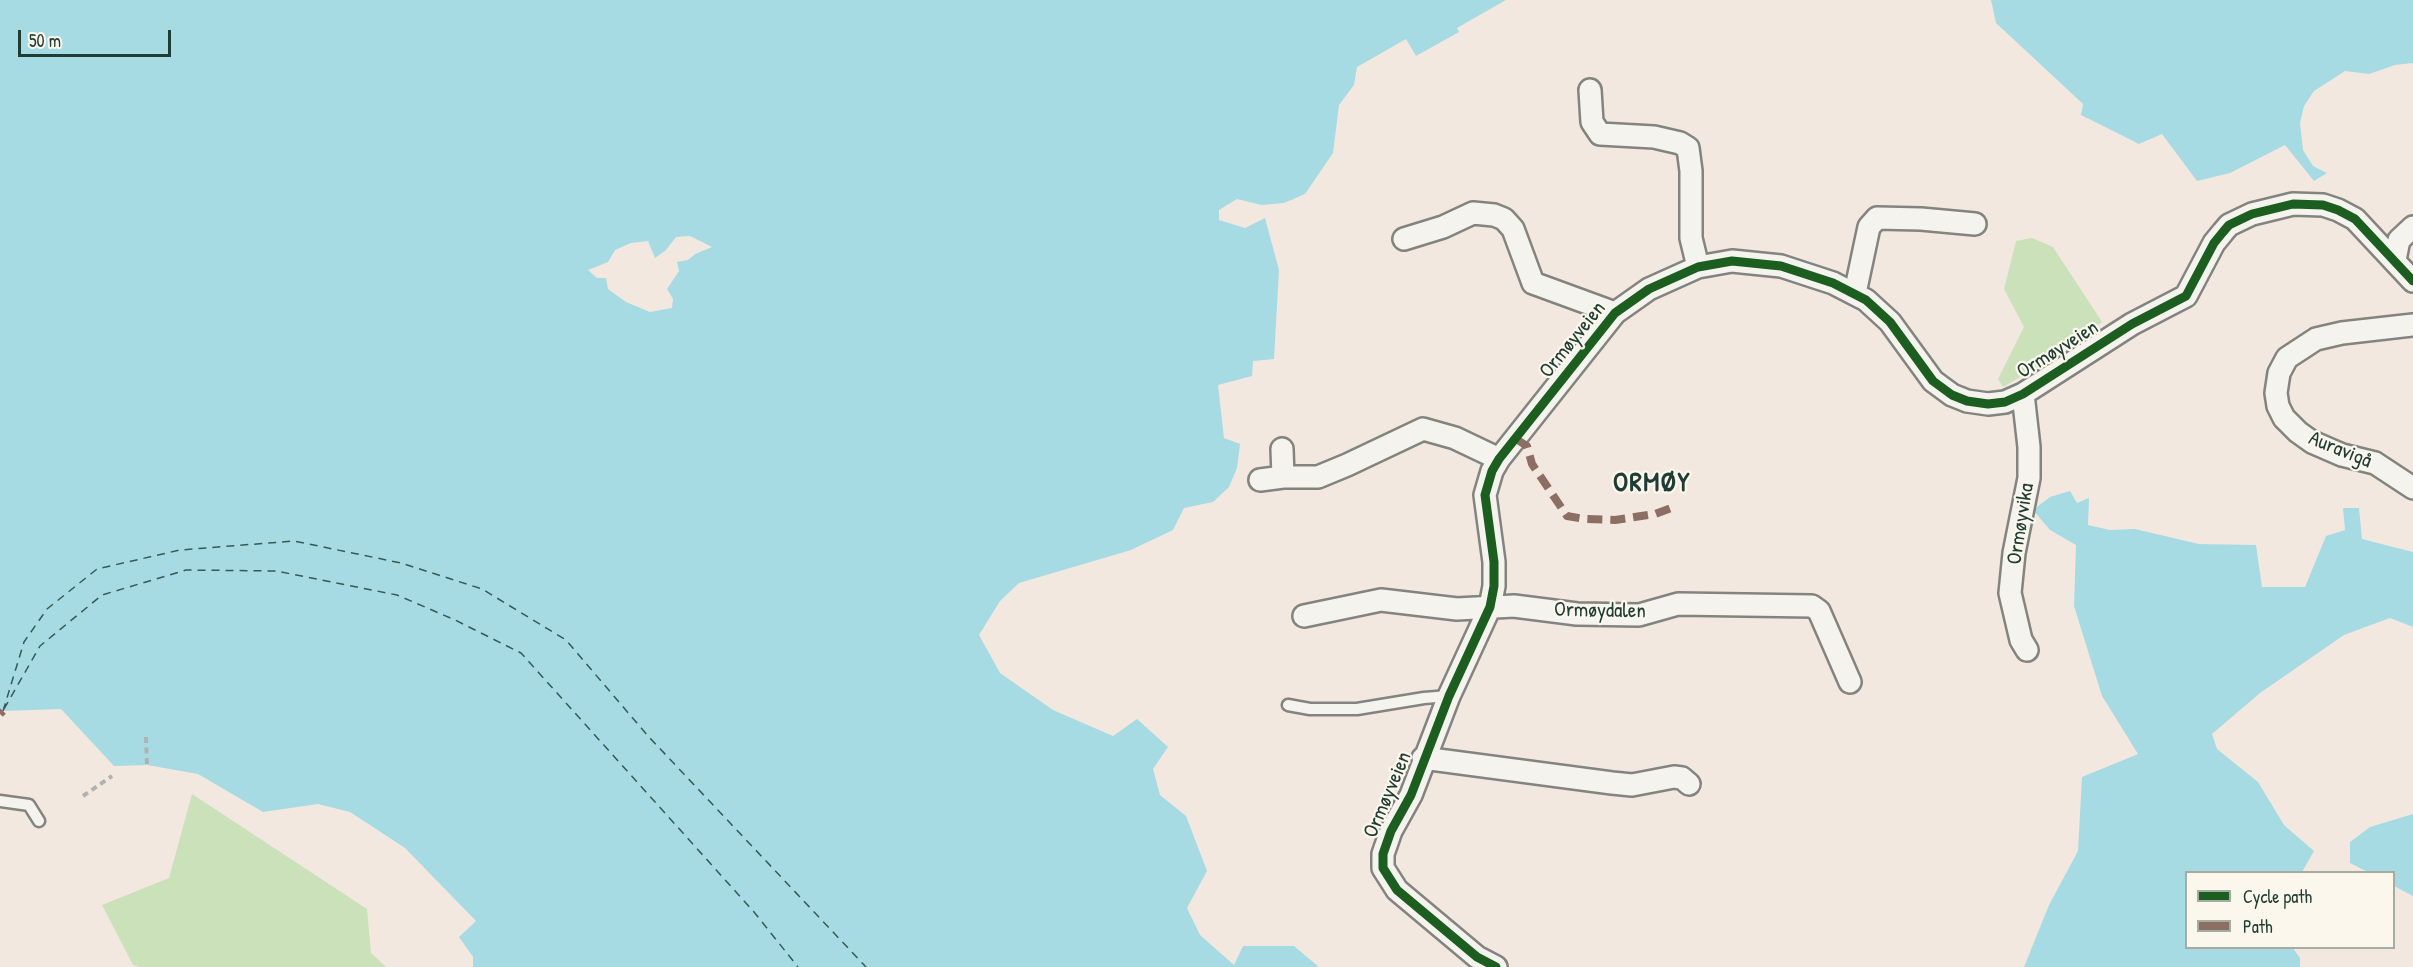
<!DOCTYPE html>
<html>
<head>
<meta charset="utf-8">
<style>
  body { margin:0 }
  #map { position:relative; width:2413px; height:967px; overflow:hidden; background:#f2e8e0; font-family:"Patrick Hand",sans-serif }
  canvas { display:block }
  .legend { position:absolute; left:2185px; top:871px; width:210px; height:78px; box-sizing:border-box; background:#fbf7ec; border:2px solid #a3ada2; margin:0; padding:8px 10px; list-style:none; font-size:18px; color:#1f3d34 }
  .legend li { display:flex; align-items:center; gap:12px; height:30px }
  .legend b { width:30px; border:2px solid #a3ada2 }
  .scale { position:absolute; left:18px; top:30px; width:153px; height:27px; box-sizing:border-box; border:3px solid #1f3d34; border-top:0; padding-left:8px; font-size:18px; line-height:21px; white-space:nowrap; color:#1f3d34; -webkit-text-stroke:4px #fbf7ec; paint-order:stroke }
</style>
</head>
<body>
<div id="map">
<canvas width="2413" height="967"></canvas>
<ul class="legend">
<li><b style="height:8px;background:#1b5e20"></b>Cycle path</li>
<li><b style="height:8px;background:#8d6e63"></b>Path</li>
</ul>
<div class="scale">50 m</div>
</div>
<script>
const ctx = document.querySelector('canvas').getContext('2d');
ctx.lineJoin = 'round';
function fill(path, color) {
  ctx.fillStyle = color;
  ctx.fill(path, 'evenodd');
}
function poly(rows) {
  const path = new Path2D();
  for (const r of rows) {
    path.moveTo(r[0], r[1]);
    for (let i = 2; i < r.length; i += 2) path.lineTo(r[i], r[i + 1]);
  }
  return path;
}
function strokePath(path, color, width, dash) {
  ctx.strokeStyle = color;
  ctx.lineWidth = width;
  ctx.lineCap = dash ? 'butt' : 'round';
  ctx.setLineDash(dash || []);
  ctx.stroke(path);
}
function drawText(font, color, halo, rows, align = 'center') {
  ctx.font = font + ' "Patrick Hand",sans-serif';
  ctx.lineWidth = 4.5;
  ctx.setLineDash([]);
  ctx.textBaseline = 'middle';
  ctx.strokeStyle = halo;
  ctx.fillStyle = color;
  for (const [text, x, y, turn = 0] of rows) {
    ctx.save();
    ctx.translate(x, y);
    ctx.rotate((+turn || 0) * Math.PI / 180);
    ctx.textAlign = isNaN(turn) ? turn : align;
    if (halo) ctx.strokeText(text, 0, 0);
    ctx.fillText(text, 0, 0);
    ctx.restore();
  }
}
const green = poly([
  [2032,238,2053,247,2102,322,2049,360,2003,387,1998,379,2024,327,2004,289,2016,241],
  [192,794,367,909,371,953,386,967,140,967,133,965,102,905,169,878]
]);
const water = poly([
  [0,0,1506,0,1457,28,1459,32,1416,56,1406,39,1357,67,1354,85,1339,105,1333,153,1305,194,1284,203,1261,205,1237,199,1219,210,1219,220,1245,228,1265,218,1279,270,1274,359,1253,361,1252,376,1218,385,1224,438,1240,444,1237,468,1229,487,1213,502,1184,508,1173,530,1131,550,1019,583,1000,601,979,635,1000,673,1053,710,1113,736,1137,719,1168,747,1153,769,1160,795,1186,816,1207,871,1187,908,1200,935,1234,965,1243,946,1294,946,1319,967,473,967,473,957,459,937,476,921,405,848,350,812,318,804,263,812,198,774,147,765,114,766,61,709,3,711,0,708],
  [690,236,712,247,695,254,688,260,677,262,679,271,667,289,673,299,672,308,650,312,626,302,608,289,606,278,597,278,588,270,608,262,615,250,631,243,648,241,655,258,666,250,676,237],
  [1991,0,2413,0,2413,63,2395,65,2369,74,2345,71,2314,91,2304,106,2300,123,2303,150,2313,166,2327,173,2314,181,2285,145,2230,173,2197,181,2162,134,2139,144,2081,115,2083,104,1996,23],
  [2070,491,2077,503,2089,498,2088,525,2110,530,2135,529,2199,544,2256,545,2262,587,2305,587,2326,536,2345,530,2343,508,2359,508,2362,539,2413,552,2413,627,2390,618,2344,635,2260,693,2212,734,2217,749,2258,782,2284,825,2314,851,2302,872,2186,872,2186,948,2293,948,2300,958,2300,967,2024,967,2049,905,2078,851,2082,777,2138,754,2102,696,2074,606,2076,545,2050,530,2033,510,2050,497],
  [2413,814,2413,896,2394,886,2394,872,2368,872,2350,863,2350,842,2370,827]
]);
const ferry = poly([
  [4,709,40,646,102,595,186,570,276,571,397,595,455,620,521,653,754,912,798,967],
  [3,711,24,642,47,609,97,569,180,550,294,541,401,563,482,589,566,640,648,736,866,967]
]);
const path = poly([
  [146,737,147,765],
  [83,796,112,776]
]);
const service = poly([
  [1288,705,1310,709,1357,709,1424,698,1449,696],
  [0,801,29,805,39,821]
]);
const minor = poly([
  [1590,90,1592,122,1600,134,1654,137,1680,143,1688,148,1691,171,1691,238,1698,267],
  [1404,239,1443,227,1473,213,1494,215,1504,219,1513,229,1533,283,1615,313],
  [2395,260,2399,240,2413,227],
  [1855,293,1869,227,1877,218,1921,219,1975,224],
  [2413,325,2342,333,2316,339,2287,358,2279,373,2276,393,2278,406,2284,418,2298,432,2312,442,2342,455,2375,463,2413,488],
  [2023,394,2029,447,2029,478,2014,553,2010,593,2021,640,2027,650],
  [1282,449,1283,477],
  [1260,480,1283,477,1318,477,1347,465,1423,429,1455,438,1499,459],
  [1304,616,1381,600,1457,609,1514,606,1577,614,1639,615,1678,604,1812,606,1819,611,1850,682],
  [1423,758,1612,783,1632,785,1674,777,1682,778,1689,784],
  [1496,967,1477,957,1397,890,1383,868,1383,854,1391,831,1411,795,1449,696,1490,607,1494,586,1494,562,1485,495,1492,471,1499,459,1615,313,1649,289,1698,267,1732,261,1781,266,1833,283,1866,300,1890,322,1933,381,1952,395,1967,401,1988,404,2005,402,2023,394,2132,324,2186,296,2214,243,2223,232,2229,225,2252,214,2293,204,2323,205,2338,210,2355,219,2413,281]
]);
const quiet = poly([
  [1516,439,1527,446,1532,464,1567,516,1585,519,1615,520,1655,514,1671,508],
  [0,714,3,711]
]);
const cycleway = poly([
  [1496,967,1477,957,1397,890,1383,868,1383,854,1391,831,1411,795,1449,696,1490,607,1494,586,1494,562,1485,495,1492,471,1499,459,1615,313,1649,289,1698,267,1732,261,1781,266,1833,283,1866,300,1890,322,1933,381,1952,395,1967,401,1988,404,2005,402,2023,394,2132,324,2186,296,2214,243,2223,232,2229,225,2252,214,2293,204,2323,205,2338,210,2355,219,2413,281]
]);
const streetNames = [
  ["Ormøyveien",1573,340,-51],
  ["Ormøyveien",2058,350,-32],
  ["Auravigå",2340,450,22],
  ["Ormøyvika",2021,524,-81],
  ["Ormøydalen",1600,611,1],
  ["Ormøyveien",1388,795,-67]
];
const districtNames = [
  ["ORMØY",1652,484]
];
fill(green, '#cbe1ba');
fill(water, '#a7dbe3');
strokePath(ferry, '#345b57', 1.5, [8, 6]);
strokePath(service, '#83847f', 15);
strokePath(minor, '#83847f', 26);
strokePath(path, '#b1b2af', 4, [6, 4.5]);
strokePath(service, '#f5f3ee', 10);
strokePath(minor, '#f5f3ee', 21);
strokePath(quiet, '#8d6e63', 8, [15, 8]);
strokePath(cycleway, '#1b5e20', 9);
drawText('21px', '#1f3d34', '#fbf7ec', streetNames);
ctx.letterSpacing = '1.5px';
drawText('bold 27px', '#1f3d34', '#fbf7ec', districtNames);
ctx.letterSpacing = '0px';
</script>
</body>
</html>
